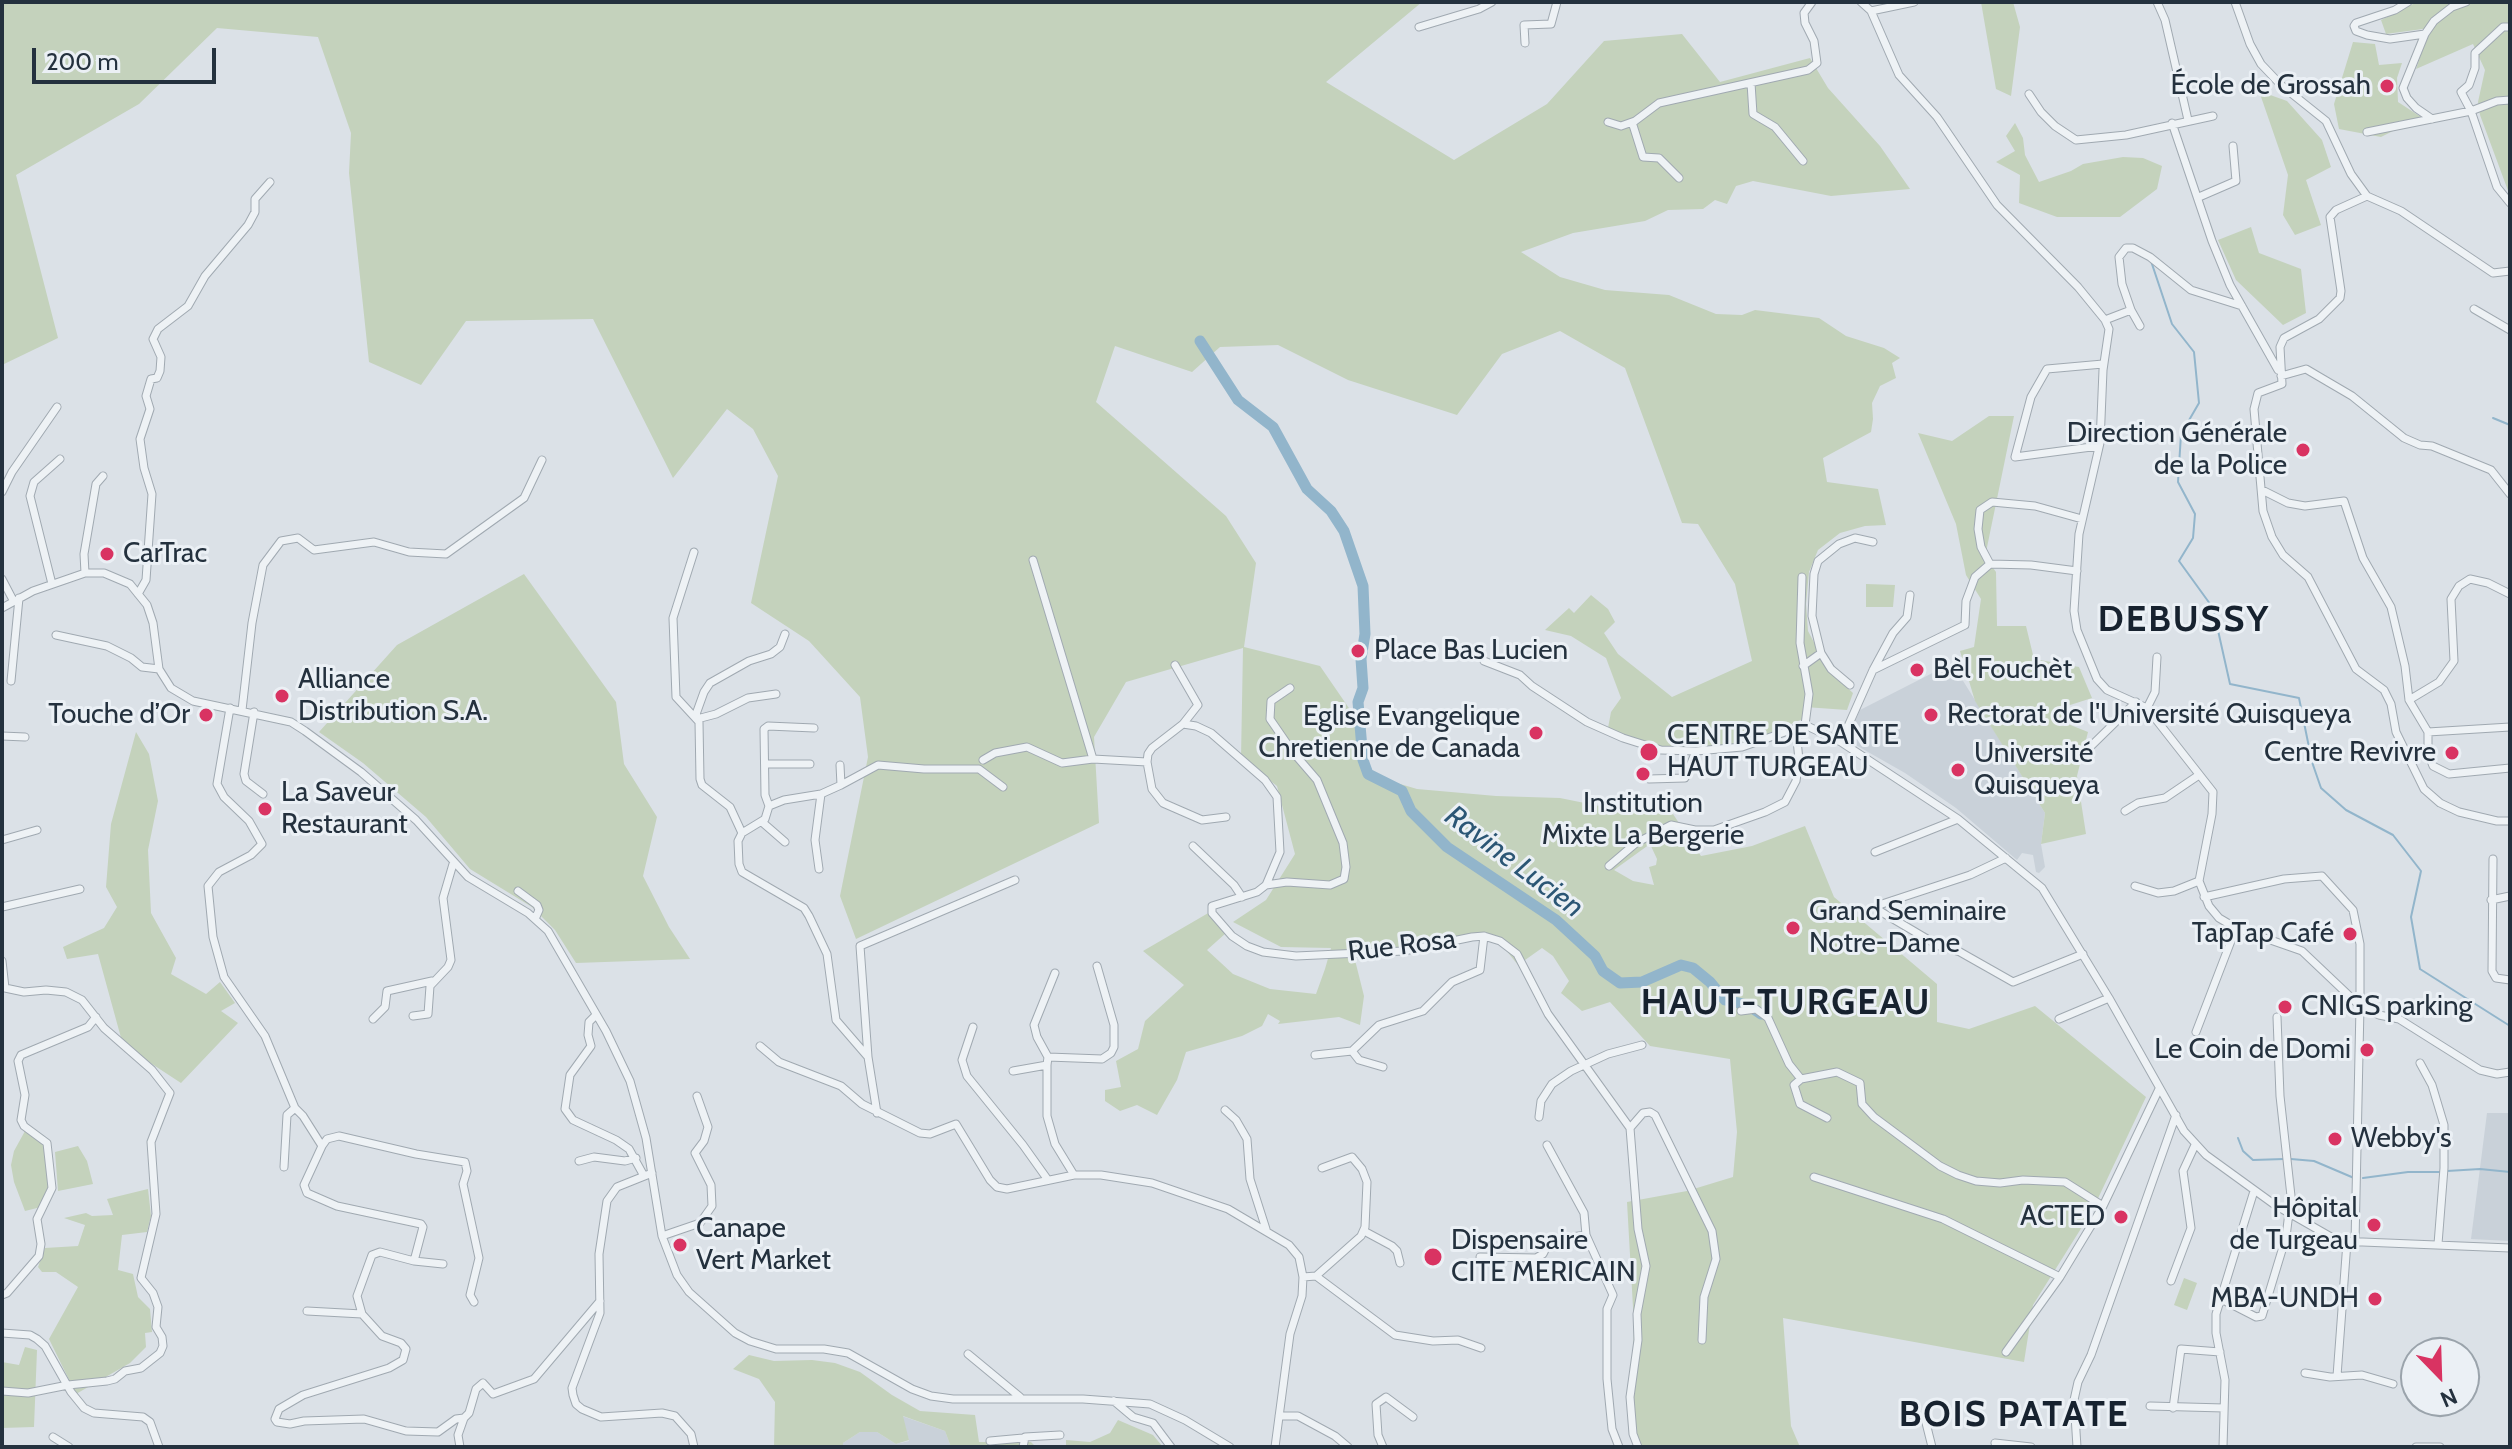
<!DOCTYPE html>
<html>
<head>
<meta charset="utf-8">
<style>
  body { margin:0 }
  #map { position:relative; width:2512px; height:1449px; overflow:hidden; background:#dbe1e7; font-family:Cabin,sans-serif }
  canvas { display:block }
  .frame { position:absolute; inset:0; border:4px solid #24313e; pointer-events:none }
  .north { position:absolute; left:2400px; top:1337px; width:80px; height:80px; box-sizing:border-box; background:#ebf0f5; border:2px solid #9ba4ac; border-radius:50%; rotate:157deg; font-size:22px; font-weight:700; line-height:32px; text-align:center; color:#24313e }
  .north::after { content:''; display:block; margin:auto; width:28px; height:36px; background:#d93362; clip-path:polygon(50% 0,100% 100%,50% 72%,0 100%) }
  .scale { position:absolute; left:32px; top:48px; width:184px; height:36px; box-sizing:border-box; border:4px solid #24313e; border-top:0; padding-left:10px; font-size:24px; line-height:28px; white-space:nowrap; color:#24313e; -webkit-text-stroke:6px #ebf0f5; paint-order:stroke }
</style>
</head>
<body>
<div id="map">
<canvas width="2512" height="1449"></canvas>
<div class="frame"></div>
<div class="north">N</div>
<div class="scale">200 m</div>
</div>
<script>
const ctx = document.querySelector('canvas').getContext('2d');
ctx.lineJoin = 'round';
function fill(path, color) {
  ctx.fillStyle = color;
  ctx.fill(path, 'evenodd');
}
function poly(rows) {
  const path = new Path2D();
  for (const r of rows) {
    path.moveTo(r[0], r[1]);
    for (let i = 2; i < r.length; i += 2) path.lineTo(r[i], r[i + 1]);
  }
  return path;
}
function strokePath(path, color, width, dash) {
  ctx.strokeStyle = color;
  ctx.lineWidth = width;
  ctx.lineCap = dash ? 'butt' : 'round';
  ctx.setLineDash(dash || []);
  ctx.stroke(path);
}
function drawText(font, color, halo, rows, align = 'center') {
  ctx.font = font + ' Cabin,sans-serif';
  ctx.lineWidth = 6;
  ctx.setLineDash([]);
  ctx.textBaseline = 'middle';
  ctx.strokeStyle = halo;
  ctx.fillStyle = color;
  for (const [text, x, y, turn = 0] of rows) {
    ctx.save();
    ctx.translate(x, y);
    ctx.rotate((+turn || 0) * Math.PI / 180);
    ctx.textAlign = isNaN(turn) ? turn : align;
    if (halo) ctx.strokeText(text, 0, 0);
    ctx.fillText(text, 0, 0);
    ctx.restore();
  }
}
const built = poly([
  [1952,663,2045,813,2041,844,2045,867,2039,873,2036,872,2033,855,2022,853,2017,860,1956,808,1905,773,1847,740,1860,710],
  [2487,1113,2510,1113,2510,1241,2471,1239],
  [902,1416,945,1431,951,1447,843,1447,843,1443,860,1432,877,1432,896,1444,909,1441]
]);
const green = poly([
  [2,2,1422,2,1326,82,1454,160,1547,104,1604,41,1682,34,1720,82,1810,58,1828,88,1880,146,1910,189,1831,196,1753,181,1736,186,1727,204,1715,200,1703,209,1668,210,1645,221,1573,233,1521,252,1560,277,1605,290,1669,295,1716,314,1742,315,1755,310,1819,318,1846,336,1884,348,1900,358,1892,363,1896,378,1880,386,1872,403,1873,419,1871,432,1823,458,1827,482,1878,489,1886,525,1865,526,1840,533,1818,550,1809,572,1806,604,1808,631,1829,671,1853,693,1847,710,1805,707,1803,719,1751,741,1692,752,1653,748,1608,728,1611,712,1621,698,1606,658,1571,636,1545,630,1569,608,1574,613,1591,595,1608,609,1615,622,1604,633,1618,654,1672,697,1752,661,1735,584,1698,524,1682,523,1625,368,1560,331,1502,354,1457,415,1348,380,1278,345,1220,347,1192,372,1115,346,1096,402,1226,516,1256,563,1244,647,1320,666,1353,714,1363,773,1417,789,1496,796,1560,798,1624,811,1671,811,1701,856,1752,846,1805,826,1834,897,1937,984,1937,1022,1969,1029,2035,1006,2146,1097,2092,1211,2033,1305,2024,1362,1783,1318,1791,1426,1800,1447,1635,1447,1631,1438,1634,1325,1627,1202,1687,1191,1733,1177,1737,1132,1730,1059,1650,1046,1610,1002,1582,1011,1561,993,1569,981,1553,956,1542,948,1518,965,1501,944,1479,937,1354,956,1364,996,1360,1025,1339,1017,1278,1024,1280,1021,1268,1014,1262,1026,1242,1036,1186,1052,1177,1080,1157,1115,1137,1105,1120,1111,1105,1101,1105,1090,1121,1087,1116,1061,1138,1049,1145,1021,1184,985,1143,951,1210,912,1226,933,1207,950,1233,974,1270,989,1316,994,1325,969,1331,948,1281,947,1233,922,1266,900,1295,854,1277,786,1241,758,1243,648,1126,682,1094,737,1099,823,856,939,840,896,868,757,860,697,809,641,751,603,778,476,753,429,727,409,673,478,593,319,466,321,421,385,369,362,349,173,351,133,318,37,217,28,139,104,16,175,58,338,2,365],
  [1650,844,1657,859,1656,865,1649,867,1654,885,1633,881,1614,870],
  [1981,2,2013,2,2020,27,2011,96,1996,89],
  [2417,2,2510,2,2510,196,2480,115,2478,102,2485,70,2473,44,2416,69,2430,28,2386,34,2381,20],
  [2353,42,2375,44,2379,65,2402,63,2397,78,2398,102,2421,117,2381,137,2339,129,2334,104],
  [2259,91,2287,101,2322,140,2331,167,2306,180,2321,225,2295,235,2283,215,2288,175],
  [2015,123,2023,138,2025,155,2039,182,2071,171,2083,164,2123,157,2143,158,2162,166,2157,189,2120,217,2057,217,2019,203,2020,175,1996,162,2015,151,2006,136],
  [2251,227,2259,253,2301,269,2306,313,2283,325,2236,280,2218,240],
  [1989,416,2014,416,1985,557,1996,572,1997,626,2026,626,2034,659,2079,667,2092,698,2067,706,2063,722,2088,732,2077,776,2086,834,2041,844,2045,813,1975,701,1960,651,1974,647,1981,599,1966,575,1956,524,1918,433,1952,441],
  [524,574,616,702,624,764,657,817,643,876,669,927,690,959,576,963,555,930,532,907,470,869,426,817,363,763,319,732,397,645],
  [1866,584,1895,585,1893,607,1866,607],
  [136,732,149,754,158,801,148,850,151,913,176,958,171,974,206,994,220,982,235,1003,221,1011,238,1023,181,1083,123,1045,98,954,67,959,63,947,104,928,117,907,106,887,111,824],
  [25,1131,36,1135,43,1144,48,1157,50,1183,41,1207,25,1211,14,1182,11,1165,14,1151],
  [78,1146,87,1161,93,1184,58,1191,55,1152],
  [148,1189,151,1216,147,1232,122,1235,118,1270,133,1274,138,1297,150,1309,152,1332,145,1333,146,1347,130,1363,76,1394,49,1339,78,1287,56,1272,42,1272,38,1267,45,1248,78,1246,85,1225,64,1218,86,1213,92,1216,113,1215,107,1199],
  [2184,1278,2197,1283,2187,1310,2174,1305],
  [25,1347,37,1350,34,1427,2,1428,2,1362,19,1365],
  [749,1355,774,1361,812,1360,835,1363,860,1372,892,1395,920,1411,975,1415,979,1442,1031,1442,1036,1447,951,1447,945,1431,903,1416,909,1440,896,1444,877,1432,860,1432,843,1443,843,1447,774,1447,775,1402,759,1379,733,1369],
  [1118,1420,1153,1435,1163,1447,1066,1447,1066,1440,1090,1442,1110,1433]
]);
const stream = poly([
  [2151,261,2172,324,2194,352,2199,403,2181,434,2178,482,2195,514,2193,538,2179,561,2213,608,2230,684,2299,698,2312,762,2321,788,2346,810,2393,835,2421,871,2411,917,2420,969,2510,1026],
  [2493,418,2510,425],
  [2238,1138,2243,1151,2253,1160,2284,1159],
  [2291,1159,2314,1161,2354,1178],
  [2447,1171,2480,1169,2510,1172],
  [2363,1178,2408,1172,2441,1172]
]);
const river = poly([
  [1200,341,1238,400,1273,427,1307,489,1331,511,1344,531,1363,586,1365,634,1361,659,1363,688,1358,702,1363,760,1368,774,1402,791,1411,811,1447,847,1556,920,1595,956,1603,971,1620,983,1642,982,1681,965,1693,968,1710,982,1725,1000,1748,1005,1761,1014]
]);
const minor = poly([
  [1861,2,1871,11,1899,75,1937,117,1997,205,2078,287,2105,320,2109,329,2103,370,2100,443,2079,534,2074,611,2077,630,2097,679,2107,690,2147,708,2213,792,2212,814,2199,881,2209,906,2219,918,2236,928,2302,951,2360,1006,2379,1015,2399,1019,2480,1070,2497,1074,2510,1072],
  [2157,2,2165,20,2188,120],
  [2235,2,2250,44,2261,64,2281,85,2326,121,2351,174,2367,196],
  [2408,2,2395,10,2356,23,2354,26,2356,31,2367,35,2390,39,2425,34,2403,88,2407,98,2416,108,2432,119],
  [1871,11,1914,2],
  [1419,27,1479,9,1492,2],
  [2510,27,2503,27,2475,53,2475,68,2469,85,2461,92,2471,111,2497,101,2510,100],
  [2425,34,2434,21,2452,7,2466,2],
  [1525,43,1524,25,1551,24,1557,2],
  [1751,83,1753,114,1775,127,1803,161],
  [2029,94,2041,112,2055,126,2076,140,2126,135,2213,116],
  [1608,122,1621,126,1635,121,1659,103,1808,70,1817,63,1814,41,1805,23,1804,13,1812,2],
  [1632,122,1643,157,1659,158,1679,178],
  [2172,123,2212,241,2230,285,2278,370],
  [2367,132,2471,111,2497,187,2510,203],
  [2199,197,2236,181,2233,146],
  [2510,271,2493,273,2401,211,2367,196,2336,210,2330,217,2341,291,2340,298,2319,319,2284,338,2280,347,2282,384,2258,393,2254,409,2263,511,2272,537,2283,555,2308,577,2356,669,2384,690,2391,704,2396,732,2424,789,2440,803,2459,812,2497,821,2510,821],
  [2474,309,2510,330],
  [2131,310,2140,326],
  [2105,320,2131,310,2122,284,2119,257,2126,248,2133,248,2150,257,2191,290,2242,306],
  [2281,376,2306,369,2352,396,2404,438,2420,445,2432,446,2491,470,2510,494],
  [2099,446,2015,457,2031,397,2047,369,2103,364],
  [2262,490,2288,503,2305,506,2344,501,2363,558,2391,607,2405,666,2409,700,2428,732,2510,727],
  [2,492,12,472,57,407],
  [694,552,673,618,676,697,699,722,700,779,702,785,730,807,742,833],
  [1033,560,1093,759],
  [1990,564,1981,547,1978,529,1980,510,1992,502,2035,506,2082,519],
  [1990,564,2031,565,2077,571],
  [85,573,84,554,96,484,103,476],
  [1802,577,1800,643,1809,694,1805,725],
  [2,579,13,600],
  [52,584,30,496,34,482,60,459],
  [138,594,146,580,152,494,144,468,140,439,150,409,146,396,151,379,157,378,160,371,161,357,153,339,158,329,188,306,205,276,248,225,255,212,255,199,270,182],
  [2,608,33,591,85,573,104,573,130,584,147,605,153,623,159,669,171,688,193,701,291,722,305,731,361,772,416,820,468,877,528,913,548,931,606,1031,630,1081,646,1138,662,1236,677,1275,689,1292,735,1333,750,1341,776,1349,824,1349,848,1353,912,1389,931,1396,953,1399,1083,1399,1150,1404,1185,1420,1230,1447],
  [56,635,107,646,131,658,142,667,159,669],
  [1484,661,1520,675,1532,686,1587,722,1623,738,1661,750,1696,751,1742,747,1805,725,1841,742,1958,819,2042,888,2109,998,2184,1131,2206,1155,2275,1205,2338,1241,2510,1248],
  [1175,665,1198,705,1183,724,1152,748,1148,754,1147,762,1152,789,1163,803,1202,820,1226,817],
  [1803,666,1821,653],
  [1873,670,1965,625,1966,601,1975,577,1990,564],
  [11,681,19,598],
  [1850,685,1831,669,1821,653,1812,616,1814,574,1818,561,1839,544,1855,538,1873,542],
  [2409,700,2439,682,2454,661,2451,599,2459,586,2470,579,2488,583,2510,594],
  [230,708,217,784,224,797,249,821,262,844,251,855,219,872,208,886,213,937,224,977,265,1036,295,1108,303,1116,322,1146,304,1185,307,1193,337,1206,421,1224,423,1227,414,1261,380,1252,372,1255,357,1296,362,1314,382,1336,401,1343,406,1349,403,1360,389,1368,303,1395,279,1409,275,1419,277,1422,290,1424,304,1421,364,1419,406,1431,438,1432,456,1419,464,1418],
  [2147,708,2155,692,2157,657],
  [242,710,252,623,263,565,281,541,298,538,314,550,374,542,409,552,446,554,524,498,542,460],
  [254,712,244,774,246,781,263,794],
  [695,717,704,692,710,683,749,661,771,654,780,647,785,634],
  [697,719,716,714,748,698,776,694],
  [1183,724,1196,726,1211,733,1265,780,1277,797,1280,852,1266,885,1257,892,1212,906,1212,913,1232,936,1247,946,1263,952,1296,956,1404,951,1472,937,1484,936,1500,941,1517,954,1548,1014,1630,1128,1638,1229,1646,1266,1637,1314,1638,1340,1630,1397,1633,1434,1638,1447],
  [2428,732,2428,753,2433,766,2449,774,2510,768],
  [2,736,25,737],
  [1841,742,1873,670,1893,633,1907,617,1910,595],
  [2087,750,2136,702],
  [983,760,995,753,1027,747,1062,763,1093,759,1147,762],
  [765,764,810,764],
  [840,765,841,785,821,794,784,800,769,806,765,819,742,833,738,841,739,864,742,872,804,908,809,916,827,954,836,1020,868,1057,877,1113],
  [1649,779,1685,778,1696,751],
  [841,785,878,765,924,769,979,769,1003,787],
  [769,806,765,795,764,729,768,726,814,728],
  [2125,811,2138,803,2165,798,2199,775],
  [762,822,785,842],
  [2,840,37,830],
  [1193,846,1234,885,1242,897],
  [1875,852,1958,819],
  [2006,858,1970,875,1879,905,1878,910,1939,946,1960,952,2013,982,2083,954],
  [2493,859,2492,971,2496,978,2510,980],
  [1609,866,1636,843,1671,825,1695,830,1714,830,1765,812,1785,802,1796,781,1799,760,1796,730],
  [819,869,815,840,821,794],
  [1266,885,1287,882,1330,885,1344,879,1346,867,1343,843,1317,780,1292,751,1270,719,1271,701,1290,688],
  [2135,886,2158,893,2174,891,2199,881],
  [518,891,537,905,539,910,535,919],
  [2204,897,2284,879,2322,876,2353,910,2360,944,2360,1006,2355,1243],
  [2491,900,2510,896],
  [2,907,80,889],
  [2,961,5,988],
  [1741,1011,1756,1009,1768,1018,1789,1064,1801,1079],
  [596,1015,589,1022,588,1035,591,1046,570,1075,565,1109,573,1120,616,1140,629,1149,644,1176],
  [413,1016,428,1014,430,986,448,967,451,960,443,898,453,864],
  [373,1019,385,1007,387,991,432,981],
  [2059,1019,2109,998],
  [973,1027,962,1060,967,1076,1023,1145,1048,1180],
  [2196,1032,2236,928],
  [760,1046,779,1062,841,1086,862,1104,920,1133,930,1134,956,1124,990,1180,997,1187,1007,1189,1074,1175,1101,1175,1152,1183,1228,1209,1289,1245,1299,1257,1303,1277,1302,1296,1290,1334,1275,1447],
  [1352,1051,1359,1060,1383,1067],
  [1315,1055,1352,1051,1379,1025,1423,1011,1452,982,1480,970,1484,936],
  [868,1057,860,946,1015,880],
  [1048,1057,1037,1037,1034,1025,1055,973],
  [2420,1063,2432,1085,2444,1125,2444,1168,2438,1244],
  [1047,1065,1048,1057,1102,1059,1111,1053,1114,1047,1114,1025,1097,966],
  [1013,1071,1047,1065,1047,1116,1055,1144,1074,1175],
  [1225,1110,1236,1120,1247,1139,1250,1179,1266,1229],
  [1539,1117,1541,1101,1552,1084,1571,1071,1608,1054,1642,1045],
  [1827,1118,1800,1104,1794,1085,1801,1079,1837,1072,1860,1083,1862,1104,1874,1117,1940,1166,1958,1175,1976,1181,2000,1183,2023,1180,2065,1182,2103,1206],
  [1630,1128,1643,1113,1650,1112,1655,1115,1712,1231,1716,1259,1704,1297,1702,1340],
  [1547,1145,1584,1213,1586,1235,1613,1295,1607,1309,1607,1379,1612,1429,1619,1447],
  [322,1146,327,1139,339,1136,416,1154,465,1162,467,1171,463,1184,479,1258,470,1295,474,1302],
  [579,1161,594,1157,625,1161,636,1158],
  [284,1167,287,1115,295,1108],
  [652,1173,617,1187,607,1201,599,1254,600,1313,572,1388,573,1395,576,1404,582,1409,601,1417,662,1413,675,1416,691,1434,694,1447],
  [1814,1177,1943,1219,2060,1277],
  [1364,1231,1392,1246,1397,1251,1400,1263],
  [662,1236,700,1223,712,1206,711,1185,695,1153,704,1141,708,1127,697,1096],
  [1480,1257,1536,1258,1543,1254,1550,1240,1586,1235],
  [414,1261,443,1264],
  [1316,1276,1395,1335,1433,1341,1458,1340,1481,1348],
  [1303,1277,1316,1276,1361,1236,1365,1227,1367,1182,1362,1169,1352,1157,1322,1168],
  [2171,1281,2191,1228,2183,1171,2195,1145],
  [2,1295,7,1293,39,1256,41,1244,37,1219,52,1188,47,1143,24,1126,21,1120,25,1095,18,1061,21,1055,88,1027,96,1017],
  [2219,1298,2256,1317,2262,1316,2286,1237,2291,1196,2280,1096,2277,1017],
  [307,1311,362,1314],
  [2,1333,30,1335,37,1339,45,1346,71,1392,84,1408,94,1413,143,1417,150,1422,159,1447],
  [2006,1352,2060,1277,2103,1206,2159,1089],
  [968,1354,1020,1397],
  [2305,1373,2330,1377,2362,1375,2393,1384],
  [2337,1376,2347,1242],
  [2,1391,28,1393,68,1385,107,1381,115,1379,125,1371,141,1368,160,1353,163,1346,162,1337,156,1327,158,1307,153,1293,141,1278,156,1214,151,1142,170,1093,152,1070,104,1028,82,1000,66,992,46,990,24,992,5,988],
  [1114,1401,1133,1417,1153,1423,1171,1447],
  [2150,1406,2224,1408],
  [2173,1408,2181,1349,2220,1352],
  [1279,1416,1298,1416,1335,1436,1348,1447],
  [1925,1419,1932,1447],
  [53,1437,69,1447],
  [990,1441,1023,1438],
  [460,1447,458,1435,464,1418,469,1413,476,1389,483,1383,493,1394,534,1379,600,1301],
  [1023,1447,1025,1437,1060,1435],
  [1383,1447,1378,1435,1376,1404,1386,1397,1413,1417],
  [1996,1447,1995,1443,2031,1447],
  [2077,1447,2074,1400,2078,1382,2091,1355,2176,1115],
  [2223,1447,2225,1380,2216,1333,2216,1314,2254,1191],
  [2416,1447,2440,1447]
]);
const markers = [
  [2387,86,8,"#d93362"],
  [2303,450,8,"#d93362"],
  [107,554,8,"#d93362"],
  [1358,651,8,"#d93362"],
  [1917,670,8,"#d93362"],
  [282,696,8,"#d93362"],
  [206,715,8,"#d93362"],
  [1931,715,8,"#d93362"],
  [1536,733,8,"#d93362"],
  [1649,752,10,"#d93362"],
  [2452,753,8,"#d93362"],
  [1958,770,8,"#d93362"],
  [1643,774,8,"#d93362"],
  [265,809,8,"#d93362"],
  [1793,928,8,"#d93362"],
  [2350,934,8,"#d93362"],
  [2285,1007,8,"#d93362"],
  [2367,1050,8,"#d93362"],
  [2335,1139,8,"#d93362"],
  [2121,1217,8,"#d93362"],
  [2374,1225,8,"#d93362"],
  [680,1245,8,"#d93362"],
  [1433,1257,10,"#d93362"],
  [2375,1299,8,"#d93362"]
];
const poiNames = [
  ["École de Grossah",2371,86,"right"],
  ["Direction Générale",2287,434,"right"],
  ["de la Police",2287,466,"right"],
  ["CarTrac",123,554],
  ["Place Bas Lucien",1374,651],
  ["Bèl Fouchèt",1933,670],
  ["Alliance",298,680],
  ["Distribution S.A.",298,712],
  ["Touche d’Or",190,715,"right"],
  ["Rectorat de l'Université Quisqueya",1947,715],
  ["Eglise Evangelique",1520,717,"right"],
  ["Chretienne de Canada",1520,749,"right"],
  ["CENTRE DE SANTE",1667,736],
  ["HAUT TURGEAU",1667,768],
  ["Centre Revivre",2436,753,"right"],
  ["Université",1974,754],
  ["Quisqueya",1974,786],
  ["La Saveur",281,793],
  ["Restaurant",281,825],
  ["Institution",1643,804,"center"],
  ["Mixte La Bergerie",1643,836,"center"],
  ["Grand Seminaire",1809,912],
  ["Notre-Dame",1809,944],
  ["TapTap Café",2334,934,"right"],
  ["CNIGS parking",2301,1007],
  ["Le Coin de Domi",2351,1050,"right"],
  ["Webby's",2351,1139],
  ["Hôpital",2358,1209,"right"],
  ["de Turgeau",2358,1241,"right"],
  ["ACTED",2105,1217,"right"],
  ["Canape",696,1229],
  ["Vert Market",696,1261],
  ["Dispensaire",1451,1241],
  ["CITE MERICAIN",1451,1273],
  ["MBA-UNDH",2359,1299,"right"]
];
const streetNames = [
  ["Rue Rosa",1402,946,-7]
];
const waterNames = [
  ["Ravine Lucien",1514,862,37]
];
const districtNames = [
  ["DEBUSSY",2184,620],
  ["HAUT-TURGEAU",1786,1003],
  ["BOIS PATATE",2014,1415]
];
fill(built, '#c9d1d9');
fill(green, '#c4d2bc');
strokePath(stream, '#92b5cb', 2);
strokePath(river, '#92b5cb', 11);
strokePath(minor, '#a0a9b1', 9);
strokePath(minor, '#eef2f5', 7);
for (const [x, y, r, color] of markers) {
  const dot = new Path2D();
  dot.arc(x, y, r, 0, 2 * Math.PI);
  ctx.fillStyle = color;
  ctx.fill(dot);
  strokePath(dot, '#ebf0f5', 3);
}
drawText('28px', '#24313e', '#ebf0f5', poiNames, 'left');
drawText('28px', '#24313e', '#ebf0f5', streetNames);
drawText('italic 30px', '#2b5675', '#ebf0f5', waterNames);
ctx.letterSpacing = '2px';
drawText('bold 36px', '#17222f', '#ebf0f5', districtNames);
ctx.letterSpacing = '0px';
</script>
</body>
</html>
